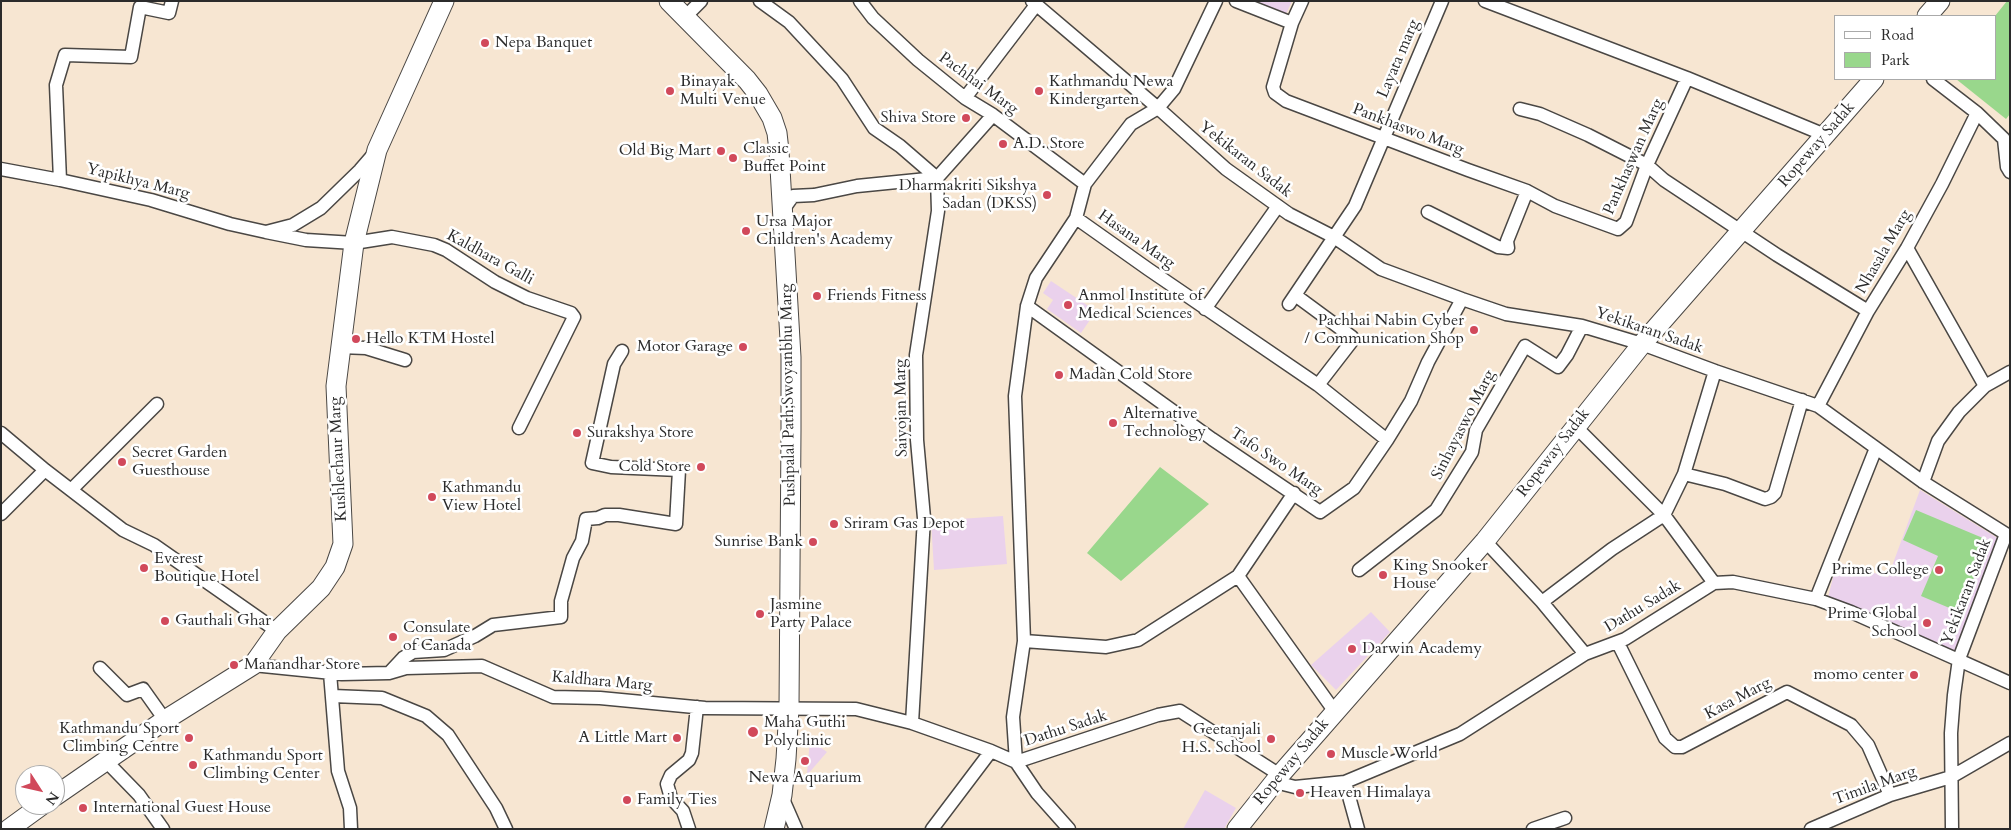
<!DOCTYPE html>
<html>
<head>
<meta charset="utf-8">
<style>
  body { margin:0 }
  #map { position:relative; width:2011px; height:830px; overflow:hidden; background:#f7e6d2; font-family:Cardo,serif }
  canvas { display:block }
  .frame { position:absolute; inset:0; border:2px solid #2b2b2b; pointer-events:none }
  .legend { position:absolute; left:1834px; top:15px; width:162px; height:65px; box-sizing:border-box; background:#fff; border:1px solid #aaa; margin:0; padding:6px 9px; list-style:none; font-size:15px; color:#2b2b2b }
  .legend li { display:flex; align-items:center; gap:10px; height:25px }
  .legend b { width:25px; border:1px solid #aaa }
  .north { position:absolute; left:15px; top:765px; width:50px; height:50px; box-sizing:border-box; background:#fff; border:1px solid #aaa; border-radius:50%; rotate:125deg; font-size:14px; font-weight:700; line-height:20px; text-align:center; color:#2b2b2b }
  .north::after { content:''; display:block; margin:auto; width:18px; height:22px; background:#d1495b; clip-path:polygon(50% 0,100% 100%,50% 72%,0 100%) }
</style>
</head>
<body>
<div id="map">
<canvas width="2011" height="830"></canvas>
<div class="frame"></div>
<ul class="legend">
<li><b style="height:6px;background:#fff"></b>Road</li>
<li><b style="height:14px;background:#99d78c"></b>Park</li>
</ul>
<div class="north">N</div>
</div>
<script>
const ctx = document.querySelector('canvas').getContext('2d');
ctx.lineJoin = 'round';
function fill(path, color) {
  ctx.fillStyle = color;
  ctx.fill(path, 'evenodd');
}
function poly(rows) {
  const path = new Path2D();
  for (const r of rows) {
    path.moveTo(r[0], r[1]);
    for (let i = 2; i < r.length; i += 2) path.lineTo(r[i], r[i + 1]);
  }
  return path;
}
function strokePath(path, color, width, dash) {
  ctx.strokeStyle = color;
  ctx.lineWidth = width;
  ctx.lineCap = dash ? 'butt' : 'round';
  ctx.setLineDash(dash || []);
  ctx.stroke(path);
}
function drawText(font, color, halo, rows, align = 'center') {
  ctx.font = font + ' Cardo,serif';
  ctx.lineWidth = 5;
  ctx.setLineDash([]);
  ctx.textBaseline = 'middle';
  ctx.strokeStyle = halo;
  ctx.fillStyle = color;
  for (const [text, x, y, turn = 0] of rows) {
    ctx.save();
    ctx.translate(x, y);
    ctx.rotate((+turn || 0) * Math.PI / 180);
    ctx.textAlign = isNaN(turn) ? turn : align;
    if (halo) ctx.strokeText(text, 0, 0);
    ctx.fillText(text, 0, 0);
    ctx.restore();
  }
}
const built = poly([
  [1247,1,1292,1,1286,14],
  [1051,281,1096,311,1081,333,1047,309,1053,300,1043,293],
  [1920,490,1999,539,1954,654,1825,609,1837,562,1888,577],
  [1003,516,1007,564,934,570,931,521],
  [1371,612,1390,632,1336,690,1311,665],
  [810,740,827,752,808,774,807,773],
  [1205,790,1236,808,1224,829,1183,829]
]);
const green = poly([
  [2007,1,2010,1,2010,114,2006,119,1956,79,1995,79,1995,16],
  [1160,467,1209,504,1121,581,1087,553],
  [1916,510,1990,541,1959,612,1921,596,1938,556,1903,540]
]);
const street = poly([
  [760,1,789,22,842,79,874,128,900,146,937,178],
  [860,1,873,18,918,60,965,98,993,115,1085,184],
  [1032,1,1158,108,1226,169,1289,214,1334,237,1381,269,1462,299,1506,314,1582,326,1642,344,1715,371,1818,406,1923,482,2006,534,1959,659,1954,695,1951,733,1952,829],
  [1236,1,1292,23],
  [1302,1,1292,23,1273,87,1275,93,1286,101,1468,170,1527,191,1555,206,1618,229,1626,222,1647,165,1687,78],
  [1485,1,1687,78,1825,135],
  [684,18,701,1],
  [1933,79,1977,113,2004,139,2007,167,2010,172],
  [965,98,1036,5],
  [1520,109,1540,114,1588,135,1647,165,1664,180,1777,255,1868,311],
  [1,169,60,180,151,200,230,224,266,232,293,225,321,208,360,170,373,155],
  [60,180,56,85,65,55,131,57,140,7,169,13,172,1],
  [783,210,793,196,814,195,857,186,937,178],
  [1428,212,1498,247,1508,248,1507,241,1527,191],
  [1076,218,1148,269,1318,385,1387,440],
  [266,232,306,240,354,243,392,237,434,245,446,250,495,282,527,298,571,313,574,317,519,428],
  [1907,248,1985,386],
  [1295,295,1352,337,1352,341,1318,385],
  [1289,304,1355,206,1442,1],
  [1027,306,1212,439,1320,512,1354,488,1387,440,1411,401,1428,362,1462,299],
  [1205,309,1278,206],
  [340,347,366,348,405,360],
  [1818,406,1868,311,1907,248,1942,184,1977,113],
  [1575,426,1664,515,1714,583],
  [1,433,45,470,123,530,154,545,277,631],
  [1684,474,1715,371],
  [1923,482,1938,441,1959,412,1985,386,2010,372],
  [71,490,157,404],
  [1,514,45,470],
  [1485,541,1542,602,1585,654],
  [1359,570,1436,510,1472,452,1476,430,1525,346,1558,367,1567,355,1582,326],
  [1238,576,1335,712],
  [1816,599,1876,448],
  [1542,602,1612,549,1664,515,1684,474,1725,484,1765,499,1771,497,1775,493,1802,400],
  [1024,641,1106,647,1138,640,1238,576,1294,493],
  [1618,643,1665,738,1675,747,1682,747,1787,692,1851,725,1868,745,1890,795],
  [253,665,342,674,389,673,406,668,482,666,553,697,600,698,705,708,856,709,912,723,991,751,1016,762,1158,715,1180,711,1280,775],
  [100,668,127,695,143,689,165,720],
  [330,673,338,771,350,808,351,829],
  [389,673,403,658,413,652,444,650,475,636,493,625,561,617,561,601,573,558,582,541,586,519,598,518,605,515,619,515,676,524,679,470,611,467,592,463,614,364,622,351],
  [333,696,382,698,426,716,448,735,496,808,506,829],
  [912,723,924,518,917,440,916,355,938,211,937,178,993,115],
  [105,760,139,795,163,829],
  [1275,782,1295,787,1345,782,1460,734,1585,654,1625,639,1714,583,1733,582,1816,599,1851,612,2010,683],
  [1345,782,1358,829],
  [782,797,796,829],
  [689,829,683,811,671,798,667,784,671,775,689,760,692,753,697,707],
  [932,829,991,751],
  [1069,829,1037,793,1016,762,1013,717,1024,641,1015,396,1027,306,1036,278,1076,218,1085,184,1131,124,1158,108,1174,89,1216,1],
  [1533,829,1565,818],
  [1811,829,1890,795,1951,777,2010,743]
]);
const secondary = poly([
  [669,1,747,80,758,94,772,118,777,133,779,151,791,357,791,430,789,708,786,759,782,795,774,829],
  [1927,16,1940,1],
  [55,796,165,720,253,665,277,631,321,588,335,567,343,544,336,386,354,243,377,150,444,1],
  [9,829,42,805],
  [1237,829,1280,775,1485,541,1642,344,1874,79]
]);
const markers = [
  [485,43,5,"#d1495b"],
  [670,91,5,"#d1495b"],
  [1039,91,5,"#d1495b"],
  [966,118,5,"#d1495b"],
  [1003,144,5,"#d1495b"],
  [721,151,5,"#d1495b"],
  [733,158,5,"#d1495b"],
  [1047,195,5,"#d1495b"],
  [746,231,5,"#d1495b"],
  [817,296,5,"#d1495b"],
  [1068,305,5,"#d1495b"],
  [1474,330,5,"#d1495b"],
  [356,339,5,"#d1495b"],
  [743,347,5,"#d1495b"],
  [1059,375,5,"#d1495b"],
  [1113,423,5,"#d1495b"],
  [577,433,5,"#d1495b"],
  [122,462,5,"#d1495b"],
  [701,467,5,"#d1495b"],
  [432,497,5,"#d1495b"],
  [834,524,5,"#d1495b"],
  [813,542,5,"#d1495b"],
  [144,568,5,"#d1495b"],
  [1939,570,5,"#d1495b"],
  [1383,575,5,"#d1495b"],
  [760,614,5,"#d1495b"],
  [165,621,5,"#d1495b"],
  [1927,623,5,"#d1495b"],
  [393,637,5,"#d1495b"],
  [1352,649,5,"#d1495b"],
  [234,665,5,"#d1495b"],
  [1914,675,5,"#d1495b"],
  [753,732,6,"#d1495b"],
  [189,738,5,"#d1495b"],
  [677,738,5,"#d1495b"],
  [1271,739,5,"#d1495b"],
  [1331,754,5,"#d1495b"],
  [805,761,5,"#d1495b"],
  [193,765,5,"#d1495b"],
  [1300,793,5,"#d1495b"],
  [627,800,5,"#d1495b"],
  [83,808,5,"#d1495b"]
];
const poiNames = [
  ["Nepa Banquet",495,43],
  ["Binayak",680,82],
  ["Multi Venue",680,100],
  ["Kathmandu Newa",1049,82],
  ["Kindergarten",1049,100],
  ["Shiva Store",956,118,"right"],
  ["A.D. Store",1013,144],
  ["Classic",743,149],
  ["Buffet Point",743,167],
  ["Old Big Mart",711,151,"right"],
  ["Dharmakriti Sikshya",1037,186,"right"],
  ["Sadan (DKSS)",1037,204,"right"],
  ["Ursa Major",756,222],
  ["Children's Academy",756,240],
  ["Friends Fitness",827,296],
  ["Anmol Institute of",1078,296],
  ["Medical Sciences",1078,314],
  ["Pachhai Nabin Cyber",1464,321,"right"],
  ["/ Communication Shop",1464,339,"right"],
  ["Hello KTM Hostel",366,339],
  ["Motor Garage",733,347,"right"],
  ["Madan Cold Store",1069,375],
  ["Alternative",1123,414],
  ["Technology",1123,432],
  ["Surakshya Store",587,433],
  ["Secret Garden",132,453],
  ["Guesthouse",132,471],
  ["Cold Store",691,467,"right"],
  ["Kathmandu",442,488],
  ["View Hotel",442,506],
  ["Sriram Gas Depot",844,524],
  ["Sunrise Bank",803,542,"right"],
  ["Everest",154,559],
  ["Boutique Hotel",154,577],
  ["King Snooker",1393,566],
  ["House",1393,584],
  ["Prime College",1929,570,"right"],
  ["Jasmine",770,605],
  ["Party Palace",770,623],
  ["Prime Global",1917,614,"right"],
  ["School",1917,632,"right"],
  ["Gauthali Ghar",175,621],
  ["Consulate",403,628],
  ["of Canada",403,646],
  ["Darwin Academy",1362,649],
  ["Manandhar Store",244,665],
  ["momo center",1904,675,"right"],
  ["Maha Guthi",764,723],
  ["Polyclinic",764,741],
  ["Kathmandu Sport",179,729,"right"],
  ["Climbing Centre",179,747,"right"],
  ["Geetanjali",1261,730,"right"],
  ["H.S. School",1261,748,"right"],
  ["A Little Mart",667,738,"right"],
  ["Muscle World",1341,754],
  ["Kathmandu Sport",203,756],
  ["Climbing Center",203,774],
  ["Newa Aquarium",805,778,"center"],
  ["Heaven Himalaya",1310,793],
  ["Family Ties",637,800],
  ["International Guest House",93,808]
];
const streetNames = [
  ["Layata marg",1399,59,-67],
  ["Pachhai Marg",978,84,36],
  ["Pankhaswo Marg",1408,130,21],
  ["Ropeway Sadak",1817,145,-49],
  ["Pankhaswan Marg",1634,157,-66],
  ["Yekikaran Sadak",1245,160,38],
  ["Yapikhya Marg",138,182,14],
  ["Hasana Marg",1136,240,35],
  ["Nhasala Marg",1884,252,-60],
  ["Kaldhara Galli",490,258,29],
  ["Yekikaran Sadak",1649,331,19],
  ["Pushpalal Path;Swoyanbhu Marg",789,395,-91],
  ["Saiyojan Marg",902,408,-91],
  ["Sinhayaswo Marg",1464,425,-63],
  ["Ropeway Sadak",1554,453,-52],
  ["Kushlechaur Marg",339,459,-93],
  ["Tafo Swo Marg",1276,462,34],
  ["Yekikaran Sadak",1967,592,-69],
  ["Dathu Sadak",1643,607,-31],
  ["Kaldhara Marg",602,682,5],
  ["Kasa Marg",1738,699,-28],
  ["Dathu Sadak",1066,729,-18],
  ["Ropeway Sadak",1292,762,-50],
  ["Timila Marg",1875,786,-20]
];
fill(built, '#ead1ec');
fill(green, '#99d78c');
strokePath(street, '#4a4744', 15);
strokePath(secondary, '#4a4744', 21);
strokePath(street, '#fff', 12);
strokePath(secondary, '#fff', 19);
for (const [x, y, r, color] of markers) {
  const dot = new Path2D();
  dot.arc(x, y, r, 0, 2 * Math.PI);
  ctx.fillStyle = color;
  ctx.fill(dot);
  strokePath(dot, '#fff', 2);
}
drawText('16px', '#2b2b2b', '#fff', poiNames, 'left');
drawText('16px', '#2b2b2b', '#fff', streetNames);
</script>
</body>
</html>
